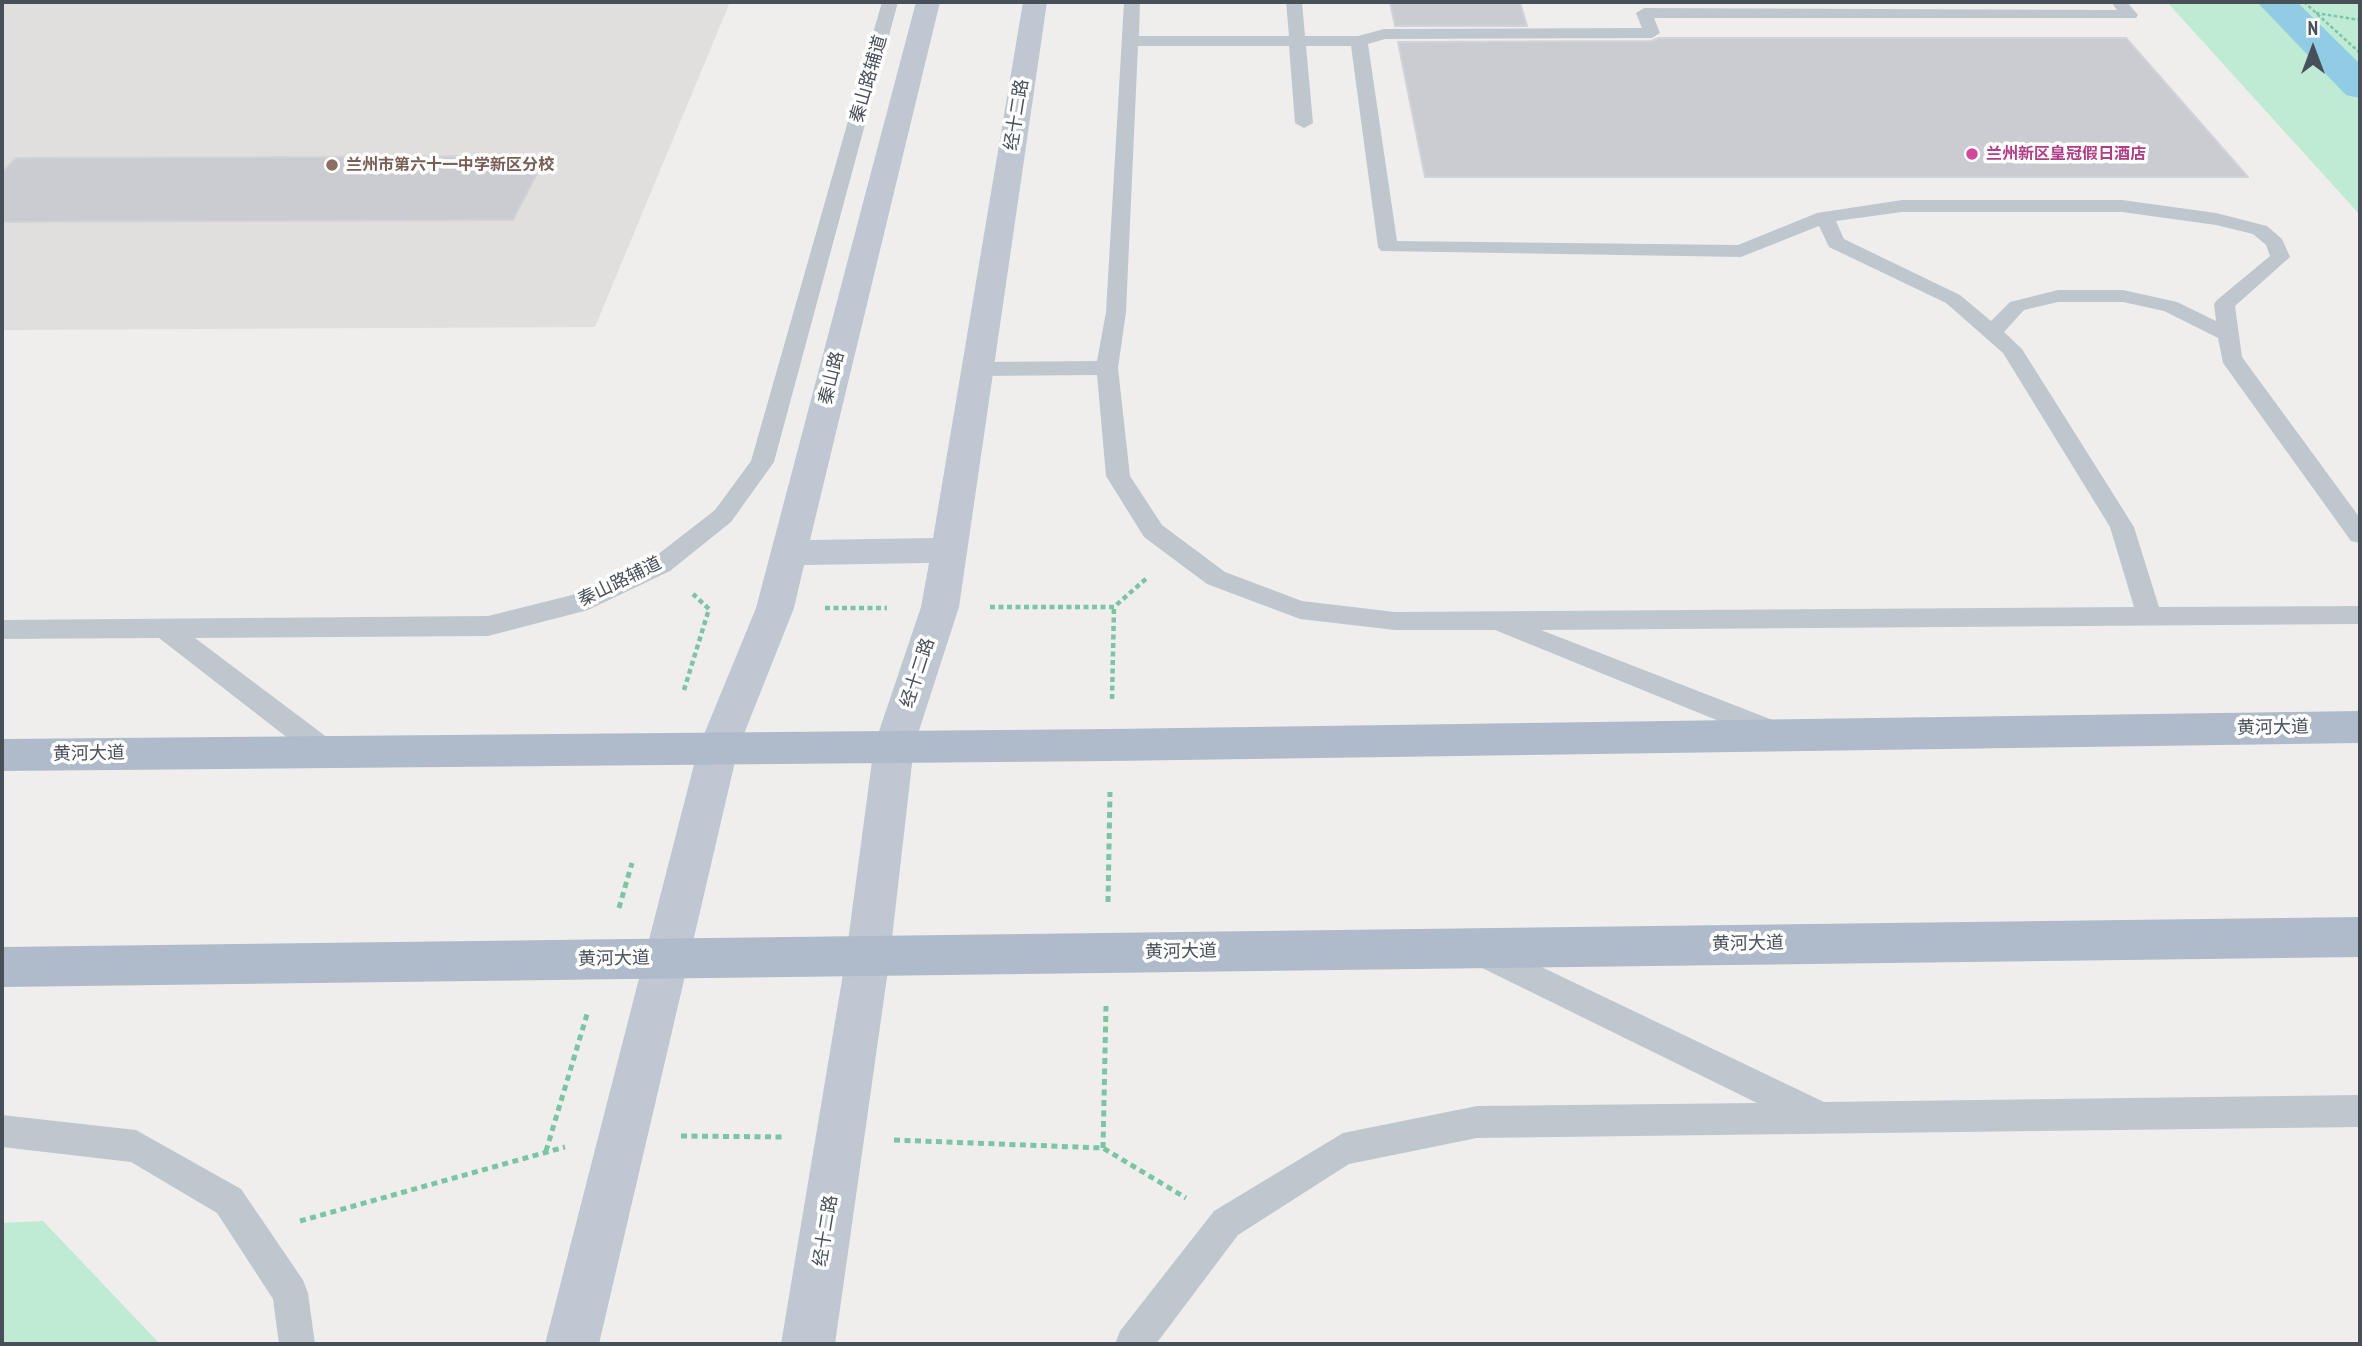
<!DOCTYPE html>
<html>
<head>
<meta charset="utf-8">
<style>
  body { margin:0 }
  #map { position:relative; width:2362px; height:1346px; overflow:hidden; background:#f0eeed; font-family:"PT Sans Narrow",sans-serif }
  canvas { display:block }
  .frame { position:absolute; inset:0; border:4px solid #474f59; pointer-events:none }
  .north { position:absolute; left:2278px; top:14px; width:70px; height:70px; -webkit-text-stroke:5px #fff; paint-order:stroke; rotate:0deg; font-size:19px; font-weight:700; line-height:28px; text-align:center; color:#474f59 }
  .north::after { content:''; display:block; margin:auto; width:24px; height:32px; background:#474f59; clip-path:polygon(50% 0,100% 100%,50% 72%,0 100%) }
</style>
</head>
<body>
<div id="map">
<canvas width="2362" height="1346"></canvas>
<div class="frame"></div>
<div class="north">N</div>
</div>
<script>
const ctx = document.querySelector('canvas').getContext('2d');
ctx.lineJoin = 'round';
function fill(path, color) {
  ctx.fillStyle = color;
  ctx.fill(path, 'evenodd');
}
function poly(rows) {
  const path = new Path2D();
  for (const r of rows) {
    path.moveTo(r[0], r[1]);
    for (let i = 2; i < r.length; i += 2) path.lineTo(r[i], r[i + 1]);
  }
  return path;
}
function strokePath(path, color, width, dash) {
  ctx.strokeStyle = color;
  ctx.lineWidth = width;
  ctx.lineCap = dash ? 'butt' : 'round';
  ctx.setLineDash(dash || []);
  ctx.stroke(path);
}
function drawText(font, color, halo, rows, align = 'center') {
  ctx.font = font + ' "PT Sans Narrow","Noto Sans SC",sans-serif';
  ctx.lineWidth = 7;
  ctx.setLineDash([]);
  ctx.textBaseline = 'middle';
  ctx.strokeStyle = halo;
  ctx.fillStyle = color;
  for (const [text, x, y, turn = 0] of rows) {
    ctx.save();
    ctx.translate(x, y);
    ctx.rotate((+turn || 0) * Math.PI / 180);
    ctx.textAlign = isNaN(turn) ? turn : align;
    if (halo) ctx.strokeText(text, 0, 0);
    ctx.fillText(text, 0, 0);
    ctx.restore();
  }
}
const education = poly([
  [2,2,730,2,595,327,2,330]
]);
const green = poly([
  [2167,2,2360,2,2360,215],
  [43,1221,160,1344,2,1344,2,1223]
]);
const canal = poly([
  [2257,2,2297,2,2360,64,2360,98,2346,95,2257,2]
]);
const building = poly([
  [1390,2,1520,2,1527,26,1395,26,1390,2],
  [1658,38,2126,38,2248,177,1425,177,1398,42,1652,41,1658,38],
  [546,156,513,220,2,222,2,172,16,158,546,156]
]);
const pathFar2 = poly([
  [2304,2,2360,53],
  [2316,13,2360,20]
]);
const pathFar1 = poly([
  [990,607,1114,607,1148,577],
  [825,608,887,608],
  [684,690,709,609,693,594],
  [1112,699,1114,607]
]);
const path = poly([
  [1108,902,1110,792],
  [619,908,632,863],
  [681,1136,784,1137],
  [894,1140,1103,1148,1186,1198],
  [1103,1148,1106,1006],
  [546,1151,588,1011],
  [300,1221,565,1147]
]);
const lane = poly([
  [882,2,898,2,774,462,731,522,670,571,588,610,488,636,195,638,336,744,340,752,336,760,326,763,316,760,159,638,2,639,2,620,488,616,572,595,652,559,715,510,751,461,882,2],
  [1124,2,1140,2,1139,36,1289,36,1286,2,1302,2,1305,36,1358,36,1384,29,1642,28,1636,13,1644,8,2117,10,2111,2,2127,2,2138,15,2136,18,1654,18,1660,33,1652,38,1385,39,1368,44,1397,241,1738,245,1817,213,1902,200,2122,200,2216,213,2267,226,2282,239,2290,257,2235,306,2242,357,2360,518,2360,543,2351,541,2223,363,2218,338,2164,311,2123,302,2058,302,2024,310,2004,332,2022,349,2134,527,2159,607,2360,606,2360,624,1541,630,1783,724,1787,732,1783,740,1773,743,1495,630,1395,630,1300,619,1207,584,1144,537,1106,476,1097,375,977,376,969,374,966,369,969,364,977,362,1097,361,1106,312,1124,2],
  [1138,46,1289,46,1295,123,1304,128,1313,123,1306,46,1351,46,1378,247,1381,251,1741,257,1819,226,1829,247,1946,303,2003,353,2110,527,2134,607,1395,612,1302,601,1225,572,1162,525,1130,476,1118,368,1126,312,1138,46],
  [1902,212,2122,212,2216,225,2253,234,2266,245,2270,256,2217,300,2214,304,2216,321,2177,302,2123,290,2058,290,2010,302,1991,321,1960,295,1844,239,1836,221,1902,212],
  [1483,939,1824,1102,2360,1095,2360,1127,1477,1138,1349,1164,1238,1235,1156,1344,1115,1344,1120,1331,1214,1211,1343,1133,1477,1106,1757,1103,1472,963,1468,953,1472,943,1483,939],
  [2,1115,136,1130,241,1189,303,1280,308,1293,315,1344,279,1344,273,1299,217,1213,131,1162,2,1147,2,1115]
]);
const secondary = poly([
  [916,2,940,2,810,540,933,538,1023,2,1047,2,959,607,914,746,890,956,835,1344,781,1344,846,956,874,746,921,607,929,563,804,565,794,608,738,749,599,1344,545,1344,698,749,756,608,916,2]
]);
const primary = poly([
  [2360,711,2360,743,1111,761,2,771,2,739,1111,729,2360,711],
  [2360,917,2360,957,2,987,2,947,2360,917]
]);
const markers = [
  [1972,154,7,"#d1479c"],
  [332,165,7,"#8d6e63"]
];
const farHotelnames = [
  ["兰州新区皇冠假日酒店",1986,154]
];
const farEducationnames = [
  ["兰州市第六十一中学新区分校",346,165]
];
const streetNames = [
  ["秦山路辅道",869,79,-74],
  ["经十二路",1017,115,-81],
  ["秦山路",832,378,-76],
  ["秦山路辅道",620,582,-26],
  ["经十二路",918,673,-72],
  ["黄河大道",2273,728,-1],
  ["黄河大道",89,754,-1],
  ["黄河大道",1748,944,-1],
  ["黄河大道",1181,952,-1],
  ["黄河大道",614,959,-1],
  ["经十二路",826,1231,-81]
];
fill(education, '#e1dfde');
fill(green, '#bfead3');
fill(canal, '#90cde4');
fill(building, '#caccd2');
strokePath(building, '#d2d3d8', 2);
strokePath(pathFar2, '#7ac5a5', 2.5, [3.5, 2.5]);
strokePath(pathFar1, '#7ac5a5', 4.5, [5, 3.5]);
strokePath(path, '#7ac5a5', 5, [6, 4.5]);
fill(lane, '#bfc7ce');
fill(secondary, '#bfc7d3');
fill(primary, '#afbbca');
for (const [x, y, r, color] of markers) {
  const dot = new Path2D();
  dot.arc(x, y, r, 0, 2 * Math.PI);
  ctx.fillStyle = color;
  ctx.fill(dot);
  strokePath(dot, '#fff', 2.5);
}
drawText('bold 16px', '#b23c85', '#fff', farHotelnames, 'left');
drawText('bold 16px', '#785e54', '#fff', farEducationnames, 'left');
drawText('18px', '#474f59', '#fff', streetNames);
</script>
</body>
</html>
